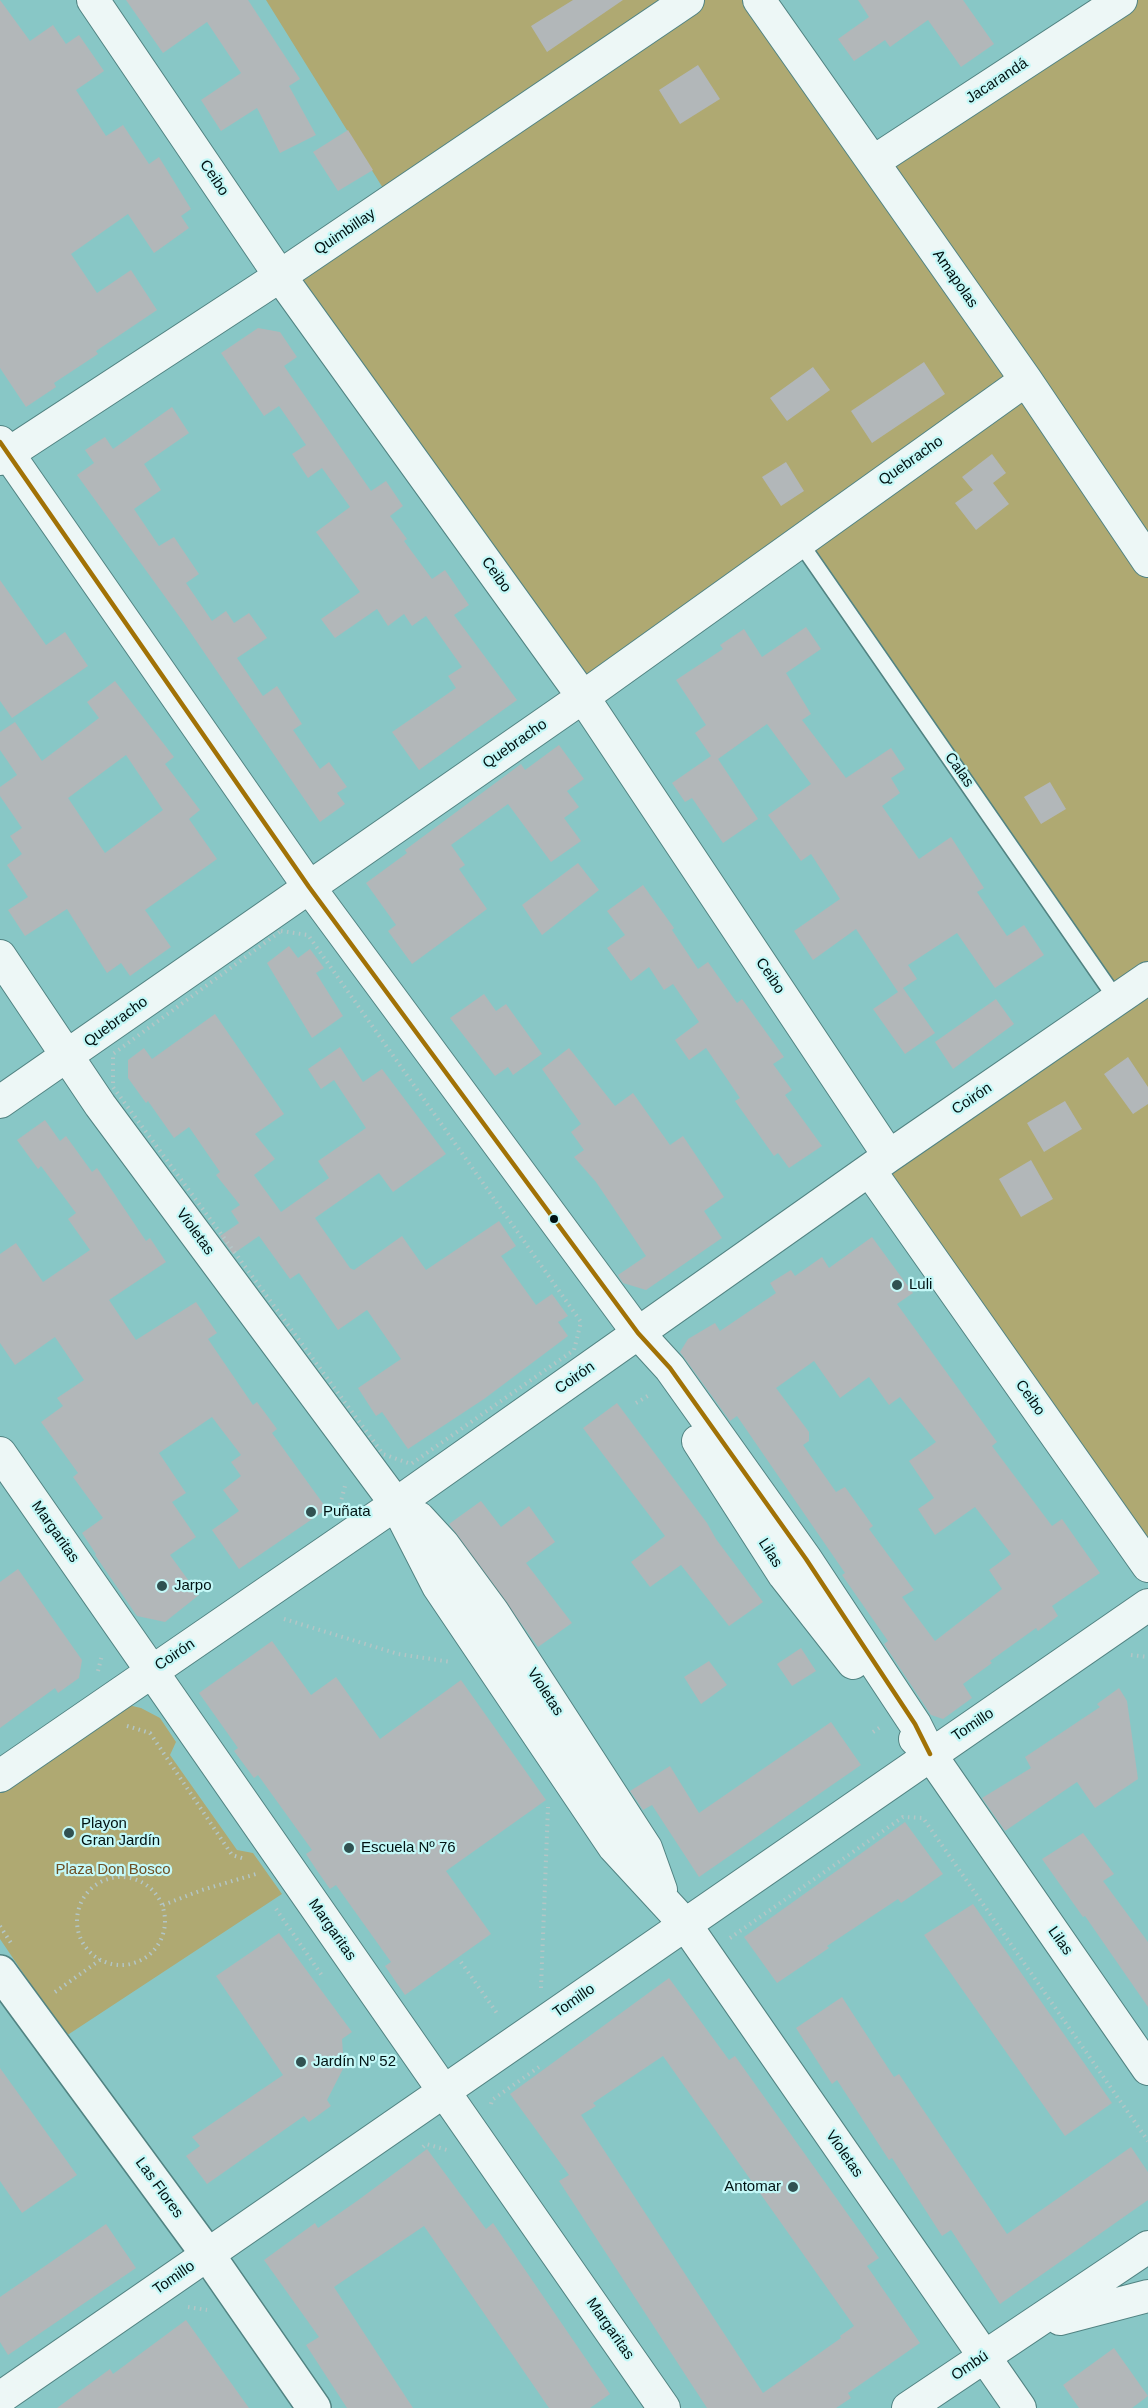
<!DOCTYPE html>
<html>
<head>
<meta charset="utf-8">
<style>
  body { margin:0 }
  canvas { display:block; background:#88c7c6 }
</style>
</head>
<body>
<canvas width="1148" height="2408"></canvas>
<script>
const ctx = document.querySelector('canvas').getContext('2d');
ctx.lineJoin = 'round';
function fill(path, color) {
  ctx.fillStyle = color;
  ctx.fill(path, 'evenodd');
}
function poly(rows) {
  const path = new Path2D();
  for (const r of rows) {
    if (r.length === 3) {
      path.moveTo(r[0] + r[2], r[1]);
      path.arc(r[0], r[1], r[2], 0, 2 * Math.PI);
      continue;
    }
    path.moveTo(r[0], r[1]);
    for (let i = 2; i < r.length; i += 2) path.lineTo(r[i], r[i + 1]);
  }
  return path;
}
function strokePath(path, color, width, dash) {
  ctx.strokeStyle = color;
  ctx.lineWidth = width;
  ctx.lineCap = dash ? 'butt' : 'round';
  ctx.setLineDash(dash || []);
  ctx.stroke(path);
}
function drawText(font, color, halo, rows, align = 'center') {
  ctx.font = font + ' Arial,sans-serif';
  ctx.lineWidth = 4.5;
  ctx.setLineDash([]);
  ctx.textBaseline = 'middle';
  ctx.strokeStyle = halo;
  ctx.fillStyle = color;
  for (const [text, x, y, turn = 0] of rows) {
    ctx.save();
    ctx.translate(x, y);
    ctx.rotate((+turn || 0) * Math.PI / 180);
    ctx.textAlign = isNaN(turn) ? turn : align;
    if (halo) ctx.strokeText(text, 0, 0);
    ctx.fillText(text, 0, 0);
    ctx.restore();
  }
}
const green = poly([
  [266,0,759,0,873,162,1121,0,1148,0,1148,1566,870,1171,1117,1000,799,541,583,697,280,276,391,201],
  [128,1705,141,1708,160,1718,176,1742,170,1755,237,1850,253,1853,282,1894,66,2036,0,1939,0,1790]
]);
const building = poly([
  [0,0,30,41,53,25,66,44,79,35,104,71,76,90,106,136,123,125,149,164,159,157,191,209,181,216,189,228,154,253,128,214,71,254,97,293,131,270,157,310,96,351,98,354,54,383,56,387,26,407,0,368],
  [126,0,248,0,300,79,289,86,316,135,280,153,257,108,221,131,201,100,241,73,207,22,163,53],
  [573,0,623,0,547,52,531,26],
  [858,0,963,0,994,44,961,67,928,20,890,47,885,40,854,61,838,39,869,17],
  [698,65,720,99,680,124,659,90],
  [348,130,373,170,338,191,313,152],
  [258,328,280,332,297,357,284,366,371,491,386,481,403,506,390,516,407,539,404,541,432,579,445,570,469,605,454,615,517,700,419,770,392,732,456,688,448,676,462,667,426,616,412,626,404,614,388,626,377,609,335,638,321,619,360,592,316,532,350,507,322,468,308,478,292,454,306,445,279,406,264,416,221,353],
  [924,362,945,394,872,443,851,411],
  [813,367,830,390,787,421,770,398],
  [172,407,189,433,144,464,161,490,134,509,159,546,174,537,199,574,186,583,212,621,226,611,234,623,249,613,267,638,237,658,263,696,277,686,302,724,293,730,320,769,329,762,347,787,337,793,345,804,320,822,184,623,77,475,94,463,85,450,105,437,113,449],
  [992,454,1006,473,993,483,1009,504,976,530,955,503,973,490,962,477],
  [786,462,804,491,781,506,762,477],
  [0,580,46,645,65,632,88,666,12,718,0,701],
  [806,627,821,649,786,673,811,714,802,720,846,778,891,748,905,769,891,778,900,793,882,806,919,859,951,837,984,888,977,892,1007,936,1024,925,1044,955,995,988,957,933,908,965,917,979,903,988,935,1033,905,1054,873,1009,898,992,856,929,813,960,794,931,840,899,811,854,801,861,768,815,811,784,767,724,718,759,758,819,723,843,692,798,685,802,672,783,711,756,695,733,706,725,676,680,723,649,720,645,744,629,762,657],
  [115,681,174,757,165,764,200,810,189,819,217,859,145,910,171,947,130,976,121,963,107,973,67,909,25,936,8,910,28,897,7,865,22,854,10,836,22,828,0,796,0,787,17,775,0,750,0,732,15,722,42,761,99,718,87,702],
  [126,755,163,810,105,853,68,798],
  [559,745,584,779,567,791,579,807,564,818,581,841,551,862,508,804,451,845,465,865,459,869,487,909,412,964,388,931,396,925,366,883,407,853,405,850,521,764,525,770],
  [1050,782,1066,809,1041,824,1024,797],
  [578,863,599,890,542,935,522,905],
  [643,885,674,928,672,930,698,969,708,962,737,1003,742,999,784,1057,773,1064,792,1090,785,1095,822,1146,789,1168,778,1153,774,1156,735,1101,740,1098,706,1048,689,1060,675,1040,699,1022,673,984,664,990,649,967,631,981,607,948,625,935,607,911],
  [289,946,298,958,310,949,324,968,316,973,343,1016,312,1038,267,963],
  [484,994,496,1011,506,1004,542,1054,513,1075,508,1067,495,1076,450,1018],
  [996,999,1014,1024,953,1069,935,1042],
  [215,1014,284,1114,255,1134,275,1159,254,1175,281,1212,329,1178,318,1161,366,1128,334,1080,321,1089,308,1069,340,1047,363,1082,382,1069,446,1154,393,1192,379,1173,315,1218,350,1268,354,1270,402,1236,426,1270,499,1221,516,1246,501,1256,536,1305,552,1294,568,1316,558,1322,568,1336,484,1399,408,1449,382,1412,376,1416,358,1388,401,1359,367,1310,338,1330,299,1273,290,1279,259,1236,233,1254,220,1236,239,1223,231,1211,240,1205,216,1175,220,1172,189,1127,174,1138,148,1101,146,1103,128,1078,128,1060,144,1048,152,1059],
  [569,1048,615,1106,633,1093,670,1145,683,1136,724,1197,704,1211,722,1238,646,1290,623,1283,618,1275,646,1256,596,1182,574,1157,584,1150,571,1132,581,1124,542,1069],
  [1128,1057,1148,1087,1148,1104,1133,1114,1104,1074],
  [1065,1101,1082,1129,1044,1152,1027,1123],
  [45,1120,60,1141,66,1136,92,1172,97,1168,146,1241,150,1238,166,1262,109,1300,136,1340,196,1302,217,1333,208,1339,253,1405,257,1402,277,1429,272,1433,327,1509,239,1569,212,1530,239,1511,223,1490,241,1476,231,1462,241,1455,212,1417,159,1453,186,1493,172,1502,196,1537,170,1555,199,1595,165,1622,137,1616,95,1555,96,1554,82,1533,103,1518,73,1477,78,1473,41,1422,63,1406,57,1398,84,1380,55,1337,15,1365,0,1343,0,1254,16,1243,43,1282,90,1250,68,1219,76,1213,41,1166,38,1169,17,1140],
  [1031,1160,1053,1199,1021,1217,999,1179],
  [872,1237,913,1293,897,1304,997,1442,992,1446,1052,1526,1062,1519,1100,1573,1052,1606,1058,1616,1038,1631,1036,1628,990,1661,992,1663,963,1684,972,1698,943,1719,931,1715,884,1644,888,1641,842,1575,845,1573,737,1416,730,1421,680,1352,688,1339,715,1323,720,1331,776,1293,770,1283,791,1270,795,1276,822,1257,829,1268],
  [814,1361,840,1398,869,1377,889,1405,900,1397,936,1442,909,1461,934,1498,918,1509,935,1535,975,1507,1011,1554,989,1570,1002,1589,935,1641,902,1597,914,1590,869,1529,873,1526,845,1487,836,1492,803,1445,809,1441,809,1432,776,1388],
  [617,1403,707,1523,716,1539,763,1602,729,1626,681,1565,650,1587,631,1562,665,1536,583,1428],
  [481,1501,501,1527,529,1506,555,1542,526,1563,572,1623,538,1647,449,1524],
  [18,1569,82,1660,79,1678,58,1693,55,1688,0,1728,0,1582],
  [272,1641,311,1695,336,1677,380,1739,461,1680,546,1800,446,1871,491,1934,405,1995,385,1966,391,1962,336,1885,330,1889,318,1872,306,1854,312,1850,258,1775,254,1778,234,1751,238,1748,199,1693],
  [801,1648,816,1671,792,1686,777,1664],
  [709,1661,727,1685,701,1704,684,1677],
  [1119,1688,1127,1701,1138,1779,1095,1808,1077,1782,1005,1831,982,1798,1031,1768,1025,1757,1100,1707,1097,1704],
  [831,1722,861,1765,699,1877,652,1805,643,1810,630,1791,670,1766,699,1813],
  [905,1822,943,1874,901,1903,898,1899,827,1946,829,1948,777,1983,744,1937],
  [1083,1833,1114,1874,1103,1881,1148,1942,1148,2007,1085,1916,1083,1917,1042,1859],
  [973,1904,1112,2103,1065,2136,924,1935],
  [279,1933,352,2032,342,2039,344,2067,327,2100,331,2106,309,2122,304,2116,207,2184,186,2156,200,2146,192,2137,283,2075,216,1976],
  [669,1978,729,2060,735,2056,879,2258,867,2266,920,2343,848,2393,851,2398,836,2408,707,2408,559,2181,569,2175,510,2094],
  [663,2056,854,2326,840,2336,841,2338,763,2393,581,2115,596,2106,593,2103],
  [842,1997,894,2077,899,2074,1007,2234,1131,2147,1148,2172,1148,2200,1000,2304,951,2230,942,2236,892,2158,889,2160,837,2080,832,2084,796,2028],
  [0,2068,77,2175,22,2213,0,2181],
  [427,2149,486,2229,493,2223,610,2394,590,2408,549,2408,424,2226,334,2287,413,2408,347,2408,306,2345,319,2337,264,2260,315,2223,318,2228,357,2201],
  [106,2224,136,2268,8,2355,0,2342,0,2297],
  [186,2320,249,2408,57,2408,110,2369,113,2374],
  [1114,2348,1148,2396,1132,2408,1079,2408,1063,2385]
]);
const path = poly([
  [281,931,308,935,581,1322,574,1350,411,1464,383,1454,113,1087,113,1054,281,931],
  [636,1403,651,1394],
  [340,1505,345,1486],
  [284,1619,398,1654,451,1662],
  [1131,1655,1148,1657],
  [98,1671,102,1655],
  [127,1726,150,1733,232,1855,245,1859],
  [873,1732,882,1726],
  [121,1921,44],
  [163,1905,202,1890,256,1874],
  [276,1909,323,1977],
  [0,1926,11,1943],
  [730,1938,903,1817,923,1818,1148,2141],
  [461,1962,499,2016],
  [541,1988,548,1807],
  [55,1992,100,1960],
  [491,2104,492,2100,539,2067],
  [423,2147,426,2144,447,2150],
  [188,2307,207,2310]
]);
const lane = poly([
  [799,541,1117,1000]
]);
const street = poly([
  [93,0,280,276,583,697,889,1156],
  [759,0,1026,380,1148,561],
  [873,162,1121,0],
  [0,442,309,887,638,1333,670,1368,806,1559,915,1724,930,1754],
  [0,459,280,276,688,0],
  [0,956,100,1105,396,1504,438,1586,614,1847,685,1924,1020,2408],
  [0,1102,583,697,1026,380],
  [870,1171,1148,1566],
  [698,1441,784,1575,853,1663],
  [0,1453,664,2408],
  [404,1509,419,1518,443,1544,493,1612,646,1848,661,1890],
  [915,1739,930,1754,1148,2069],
  [0,1776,396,1504,889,1156,1148,978],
  [1060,2319,1148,2296],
  [0,2398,1148,1605],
  [908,2408,1148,2247]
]);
const secondary = poly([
  [0,1972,208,2255,314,2408]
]);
const bus1 = poly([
  [0,442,309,887,638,1333,670,1368,806,1559,915,1724,930,1754]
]);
const markers = [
  [554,1219,5,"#001212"],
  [897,1285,6,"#305151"],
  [311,1512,6,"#305151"],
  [162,1586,6,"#305151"],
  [69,1833,6,"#305151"],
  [349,1848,6,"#305151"],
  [301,2062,6,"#305151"],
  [793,2187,6,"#305151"]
];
const streetNames = [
  ["Jacarandá",997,81,-33],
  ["Ceibo",214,178,56],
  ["Quimbillay",345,232,-34],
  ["Amapolas",955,279,55],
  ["Quebracho",911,461,-35],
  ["Ceibo",496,575,54],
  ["Quebracho",515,744,-35],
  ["Calas",959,770,55],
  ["Ceibo",770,976,56],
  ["Quebracho",116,1022,-36],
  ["Coirón",972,1099,-34],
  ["Violetas",195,1232,54],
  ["Coirón",575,1378,-35],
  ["Ceibo",1030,1398,55],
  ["Margaritas",55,1532,55],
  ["Lilas",770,1553,57],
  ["Coirón",175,1655,-34],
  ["Violetas",545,1692,57],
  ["Tomillo",973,1725,-34],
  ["Margaritas",332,1930,55],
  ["Lilas",1060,1941,55],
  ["Tomillo",574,2001,-35],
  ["Violetas",844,2154,55],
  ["Las Flores",159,2188,54],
  ["Tomillo",174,2278,-35],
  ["Margaritas",610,2329,55],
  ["Ombú",970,2366,-34]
];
const poiNames = [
  ["Luli",909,1285],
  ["Puñata",323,1512],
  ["Jarpo",174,1586],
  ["Playon",81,1824],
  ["Gran Jardín",81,1841],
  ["Escuela Nº 76",361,1848],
  ["Jardín Nº 52",313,2062],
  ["Antomar",781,2187,"right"]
];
const parkNames = [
  ["Plaza Don Bosco",113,1870]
];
fill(green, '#afa972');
fill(building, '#b2b7b9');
strokePath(lane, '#518382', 18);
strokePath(street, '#518382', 34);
strokePath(secondary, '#518382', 36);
strokePath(path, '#b3c6c6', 4, [1.5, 4.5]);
strokePath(lane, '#edf7f6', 15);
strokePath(street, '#edf7f6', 32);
strokePath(secondary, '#edf7f6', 33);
strokePath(bus1, '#a17206', 4.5);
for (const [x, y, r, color] of markers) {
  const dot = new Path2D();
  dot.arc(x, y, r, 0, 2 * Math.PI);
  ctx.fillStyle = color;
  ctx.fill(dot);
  strokePath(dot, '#c4f8f7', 2);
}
drawText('15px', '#001212', '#c4f8f7', streetNames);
drawText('15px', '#001212', '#c4f8f7', poiNames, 'left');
drawText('15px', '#6d4f24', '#c4f8f7', parkNames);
</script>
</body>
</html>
